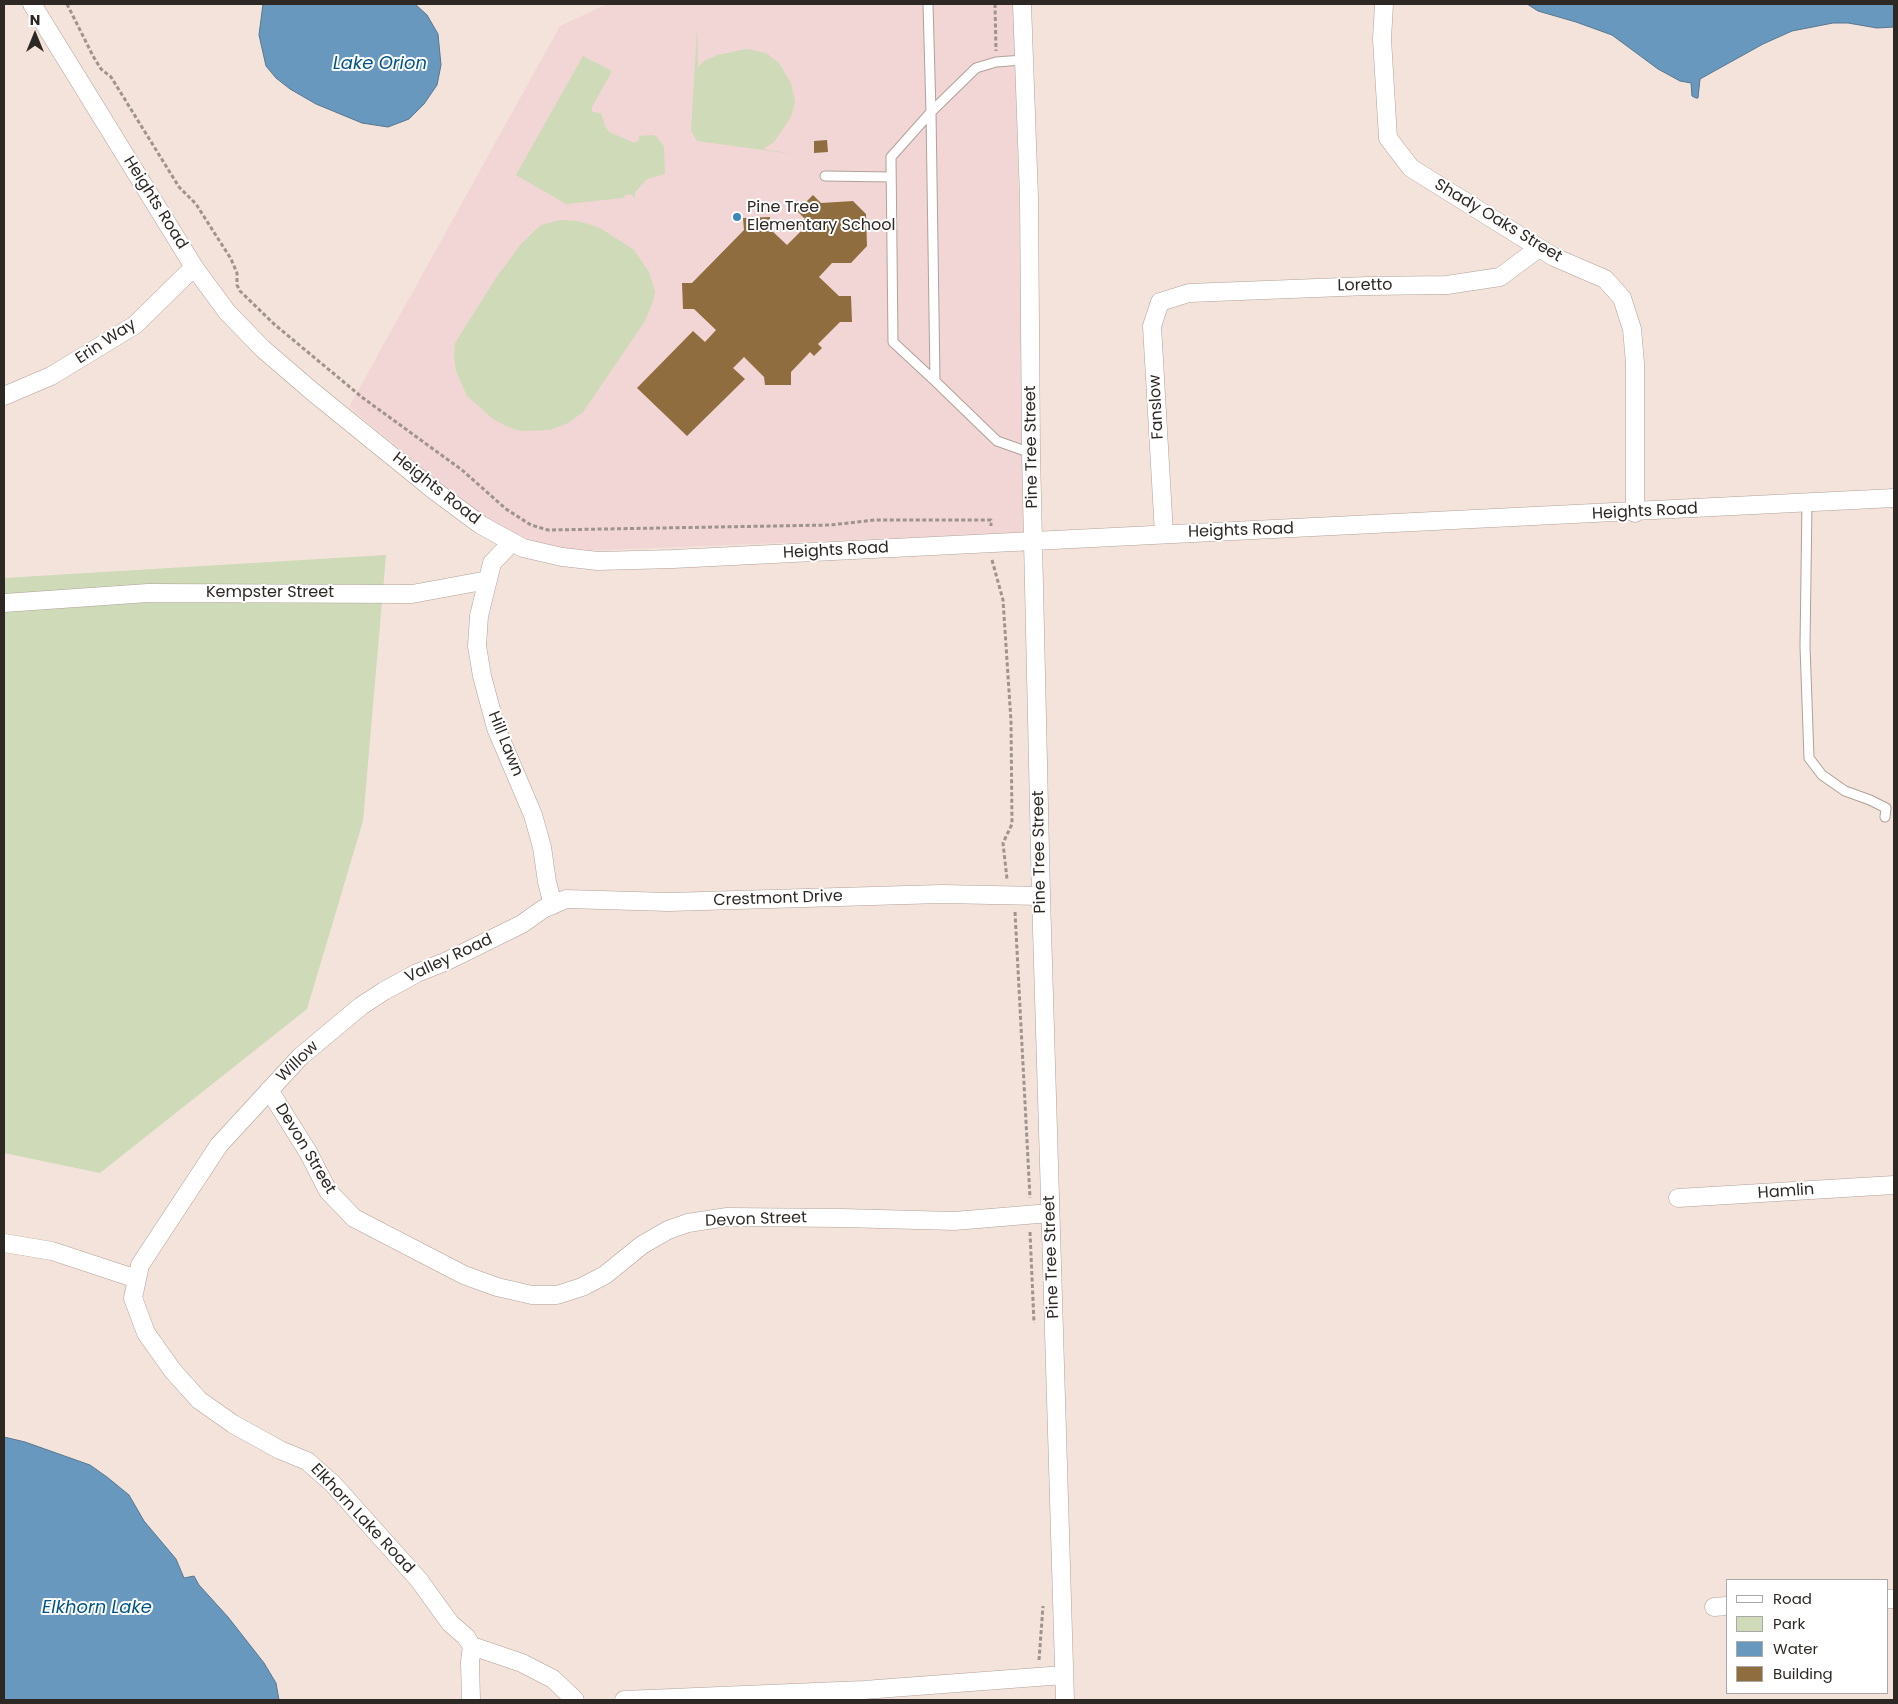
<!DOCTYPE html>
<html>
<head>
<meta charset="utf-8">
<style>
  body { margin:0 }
  #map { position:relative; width:1898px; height:1704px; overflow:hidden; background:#f3e3da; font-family:Poppins,sans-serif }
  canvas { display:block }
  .frame { position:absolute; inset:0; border:5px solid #2e2825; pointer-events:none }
  .legend { position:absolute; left:1726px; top:1579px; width:162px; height:115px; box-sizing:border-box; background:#fff; border:1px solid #aba9a8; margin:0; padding:6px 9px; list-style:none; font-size:15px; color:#2e2825 }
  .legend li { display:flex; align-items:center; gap:10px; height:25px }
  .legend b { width:25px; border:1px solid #aba9a8 }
  .north { position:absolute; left:10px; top:10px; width:50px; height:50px; -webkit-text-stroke:4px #fff; paint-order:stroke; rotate:0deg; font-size:14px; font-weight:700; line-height:20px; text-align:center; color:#2e2825 }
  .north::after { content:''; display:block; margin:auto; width:18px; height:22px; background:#2e2825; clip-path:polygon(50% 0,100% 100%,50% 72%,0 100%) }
</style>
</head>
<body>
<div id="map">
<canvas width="1898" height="1704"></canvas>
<div class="frame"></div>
<ul class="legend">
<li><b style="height:6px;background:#fff"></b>Road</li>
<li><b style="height:14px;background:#cedab8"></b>Park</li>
<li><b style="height:14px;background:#6998be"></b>Water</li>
<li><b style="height:14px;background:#906d3f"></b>Building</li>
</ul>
<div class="north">N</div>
</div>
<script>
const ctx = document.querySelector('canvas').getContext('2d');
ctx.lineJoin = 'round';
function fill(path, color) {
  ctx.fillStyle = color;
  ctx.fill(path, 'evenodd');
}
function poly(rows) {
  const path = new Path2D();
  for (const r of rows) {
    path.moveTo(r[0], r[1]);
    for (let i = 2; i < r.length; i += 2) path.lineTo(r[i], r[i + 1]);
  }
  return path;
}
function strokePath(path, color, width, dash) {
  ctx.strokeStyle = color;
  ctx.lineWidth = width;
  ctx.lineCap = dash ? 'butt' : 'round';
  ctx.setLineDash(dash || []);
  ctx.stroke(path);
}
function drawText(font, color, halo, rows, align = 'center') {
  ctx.font = font + ' Poppins,sans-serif';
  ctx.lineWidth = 4;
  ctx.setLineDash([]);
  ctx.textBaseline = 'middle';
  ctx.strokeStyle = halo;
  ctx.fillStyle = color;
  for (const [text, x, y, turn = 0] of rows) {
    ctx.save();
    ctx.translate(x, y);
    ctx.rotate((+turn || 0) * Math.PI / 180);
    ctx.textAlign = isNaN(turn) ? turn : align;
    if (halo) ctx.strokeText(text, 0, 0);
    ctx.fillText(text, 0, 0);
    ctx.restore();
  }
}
const education = poly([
  [607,4,1014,4,1027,533,578,551,530,544,487,522,349,407,560,26]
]);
const green = poly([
  [697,29,698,67,704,61,717,55,747,49,766,53,779,63,791,83,795,102,791,117,774,142,763,149,800,155,697,141,691,131],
  [583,56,612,71,592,107,592,112,601,113,605,126,609,132,635,143,639,140,639,136,652,135,656,136,664,146,665,174,647,179,636,191,634,198,631,194,625,195,623,198,566,204,516,175],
  [560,220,578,221,600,228,634,250,649,272,655,292,653,301,645,321,583,412,568,423,550,430,521,431,506,426,493,419,467,396,456,371,454,357,455,343,496,278,521,244,541,225],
  [386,555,363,821,307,1009,100,1173,4,1153,4,578]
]);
const water = poly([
  [263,4,415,4,427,15,438,34,441,65,437,85,424,104,409,119,388,127,362,123,316,104,290,89,276,78,266,66,259,35,263,4],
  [1527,4,1894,4,1894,27,1877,28,1848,23,1833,23,1792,31,1763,44,1700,79,1698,98,1696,98,1692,96,1691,83,1680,81,1658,69,1612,35,1576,22,1538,11,1527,4],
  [4,1437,25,1442,90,1465,107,1477,129,1495,144,1521,176,1559,184,1578,194,1576,199,1585,228,1617,264,1663,276,1683,279,1700,4,1700,4,1437]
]);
const building = poly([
  [827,140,828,152,814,153,814,141],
  [813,195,821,203,853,201,866,214,867,246,851,263,832,263,819,277,839,296,851,296,852,322,840,322,818,344,822,348,814,356,810,352,791,372,791,385,765,385,764,377,744,357,733,368,745,379,687,436,637,388,693,331,705,342,716,330,694,309,683,309,682,283,692,283,744,230,743,218,770,217,771,230,787,245,800,232,805,231,799,225,805,219,797,211]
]);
const path = poly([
  [67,4,93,56,101,69,111,77,179,187,196,204,231,259,237,273,237,285,240,291,274,324,363,398,462,470,506,509,531,525,548,530,830,525,875,520,991,520,991,526],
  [995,4,996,51],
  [992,560,1003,600,1011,721,1012,824,1003,843,1007,879],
  [1015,912,1030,1198],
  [1030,1232,1034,1323],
  [1039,1660,1043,1606]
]);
const service = poly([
  [928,4,931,112,891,157,893,342,935,381,997,441,1031,453],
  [825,176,891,177],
  [935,381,931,112,976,68,996,62,1023,60],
  [1807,503,1805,646,1809,758,1822,775,1845,791,1870,800,1886,808,1885,817]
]);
const minor = poly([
  [32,4,194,267,227,312,263,349,313,392,435,491,481,525,523,548,562,557,598,561,673,559,1894,498],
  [1022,4,1029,198,1031,453,1041,896,1065,1700],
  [1384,4,1382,39,1388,138,1411,168,1554,257,1605,279,1622,298,1632,329,1635,363,1635,513],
  [4,396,51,376,135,325,194,267],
  [1164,534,1152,326,1160,302,1189,293,1368,286,1447,285,1500,277,1539,248],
  [512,542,492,563,479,616,477,646,482,676,496,728,533,815,542,847,547,882,553,905],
  [4,603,148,593,412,594,488,580],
  [269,1090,308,1152,328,1191,354,1218,464,1275,497,1287,532,1295,557,1295,582,1287,605,1275,642,1245,668,1230,688,1223,727,1217,842,1218,954,1221,1050,1213],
  [1678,1198,1894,1185],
  [4,1243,52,1251,137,1279],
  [1887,1599,1894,1599],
  [1714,1607,1727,1606],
  [471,1700,470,1662,472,1646],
  [575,1700,553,1679,522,1663,472,1646,466,1637,450,1623,419,1580,333,1484,307,1461,280,1450,233,1424,199,1400,173,1371,146,1333,133,1298,140,1265,219,1145,300,1057,361,1006,384,991,417,973,447,961,522,924,543,909,566,899,669,902,941,894,1041,896],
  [624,1700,864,1690,1064,1675]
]);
const markers = [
  [737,217,5,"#3b86ba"]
];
const streetNames = [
  ["Heights Road",155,203,58],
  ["Shady Oaks Street",1498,221,31],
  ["Loretto",1365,286,-1],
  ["Erin Way",106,342,-33],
  ["Fanslow",1157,407,-93],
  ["Pine Tree Street",1032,447,-91],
  ["Heights Road",436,489,38],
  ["Heights Road",1645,512,-3],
  ["Heights Road",1241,531,-2],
  ["Heights Road",836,551,-3],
  ["Kempster Street",270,593],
  ["Hill Lawn",505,744,68],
  ["Pine Tree Street",1040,852,-91],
  ["Crestmont Drive",778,899,-2],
  ["Valley Road",449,959,-25],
  ["Willow",298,1062,-44],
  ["Devon Street",305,1149,59],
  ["Hamlin",1786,1192,-4],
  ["Devon Street",756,1220,-2],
  ["Pine Tree Street",1052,1257,-92],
  ["Elkhorn Lake Road",362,1519,47]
];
const poiNames = [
  ["Pine Tree",747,208],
  ["Elementary School",747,226]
];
const waterNames = [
  ["Lake Orion",380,64],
  ["Elkhorn Lake",97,1608]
];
fill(education, '#f1d6d5');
fill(green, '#cedab8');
fill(water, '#6998be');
strokePath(water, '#577690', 1);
fill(building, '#906d3f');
strokePath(service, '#b0a198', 11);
strokePath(minor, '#b0a198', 19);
strokePath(path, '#9f938d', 3, [4, 2.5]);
strokePath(service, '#fff', 9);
strokePath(minor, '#fff', 18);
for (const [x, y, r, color] of markers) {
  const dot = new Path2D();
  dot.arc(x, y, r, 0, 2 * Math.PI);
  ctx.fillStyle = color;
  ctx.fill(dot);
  strokePath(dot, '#fff', 2);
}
drawText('16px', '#2e2825', '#fff', streetNames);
drawText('16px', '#2e2825', '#fff', poiNames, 'left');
drawText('italic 18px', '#005587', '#fff', waterNames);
</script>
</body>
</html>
